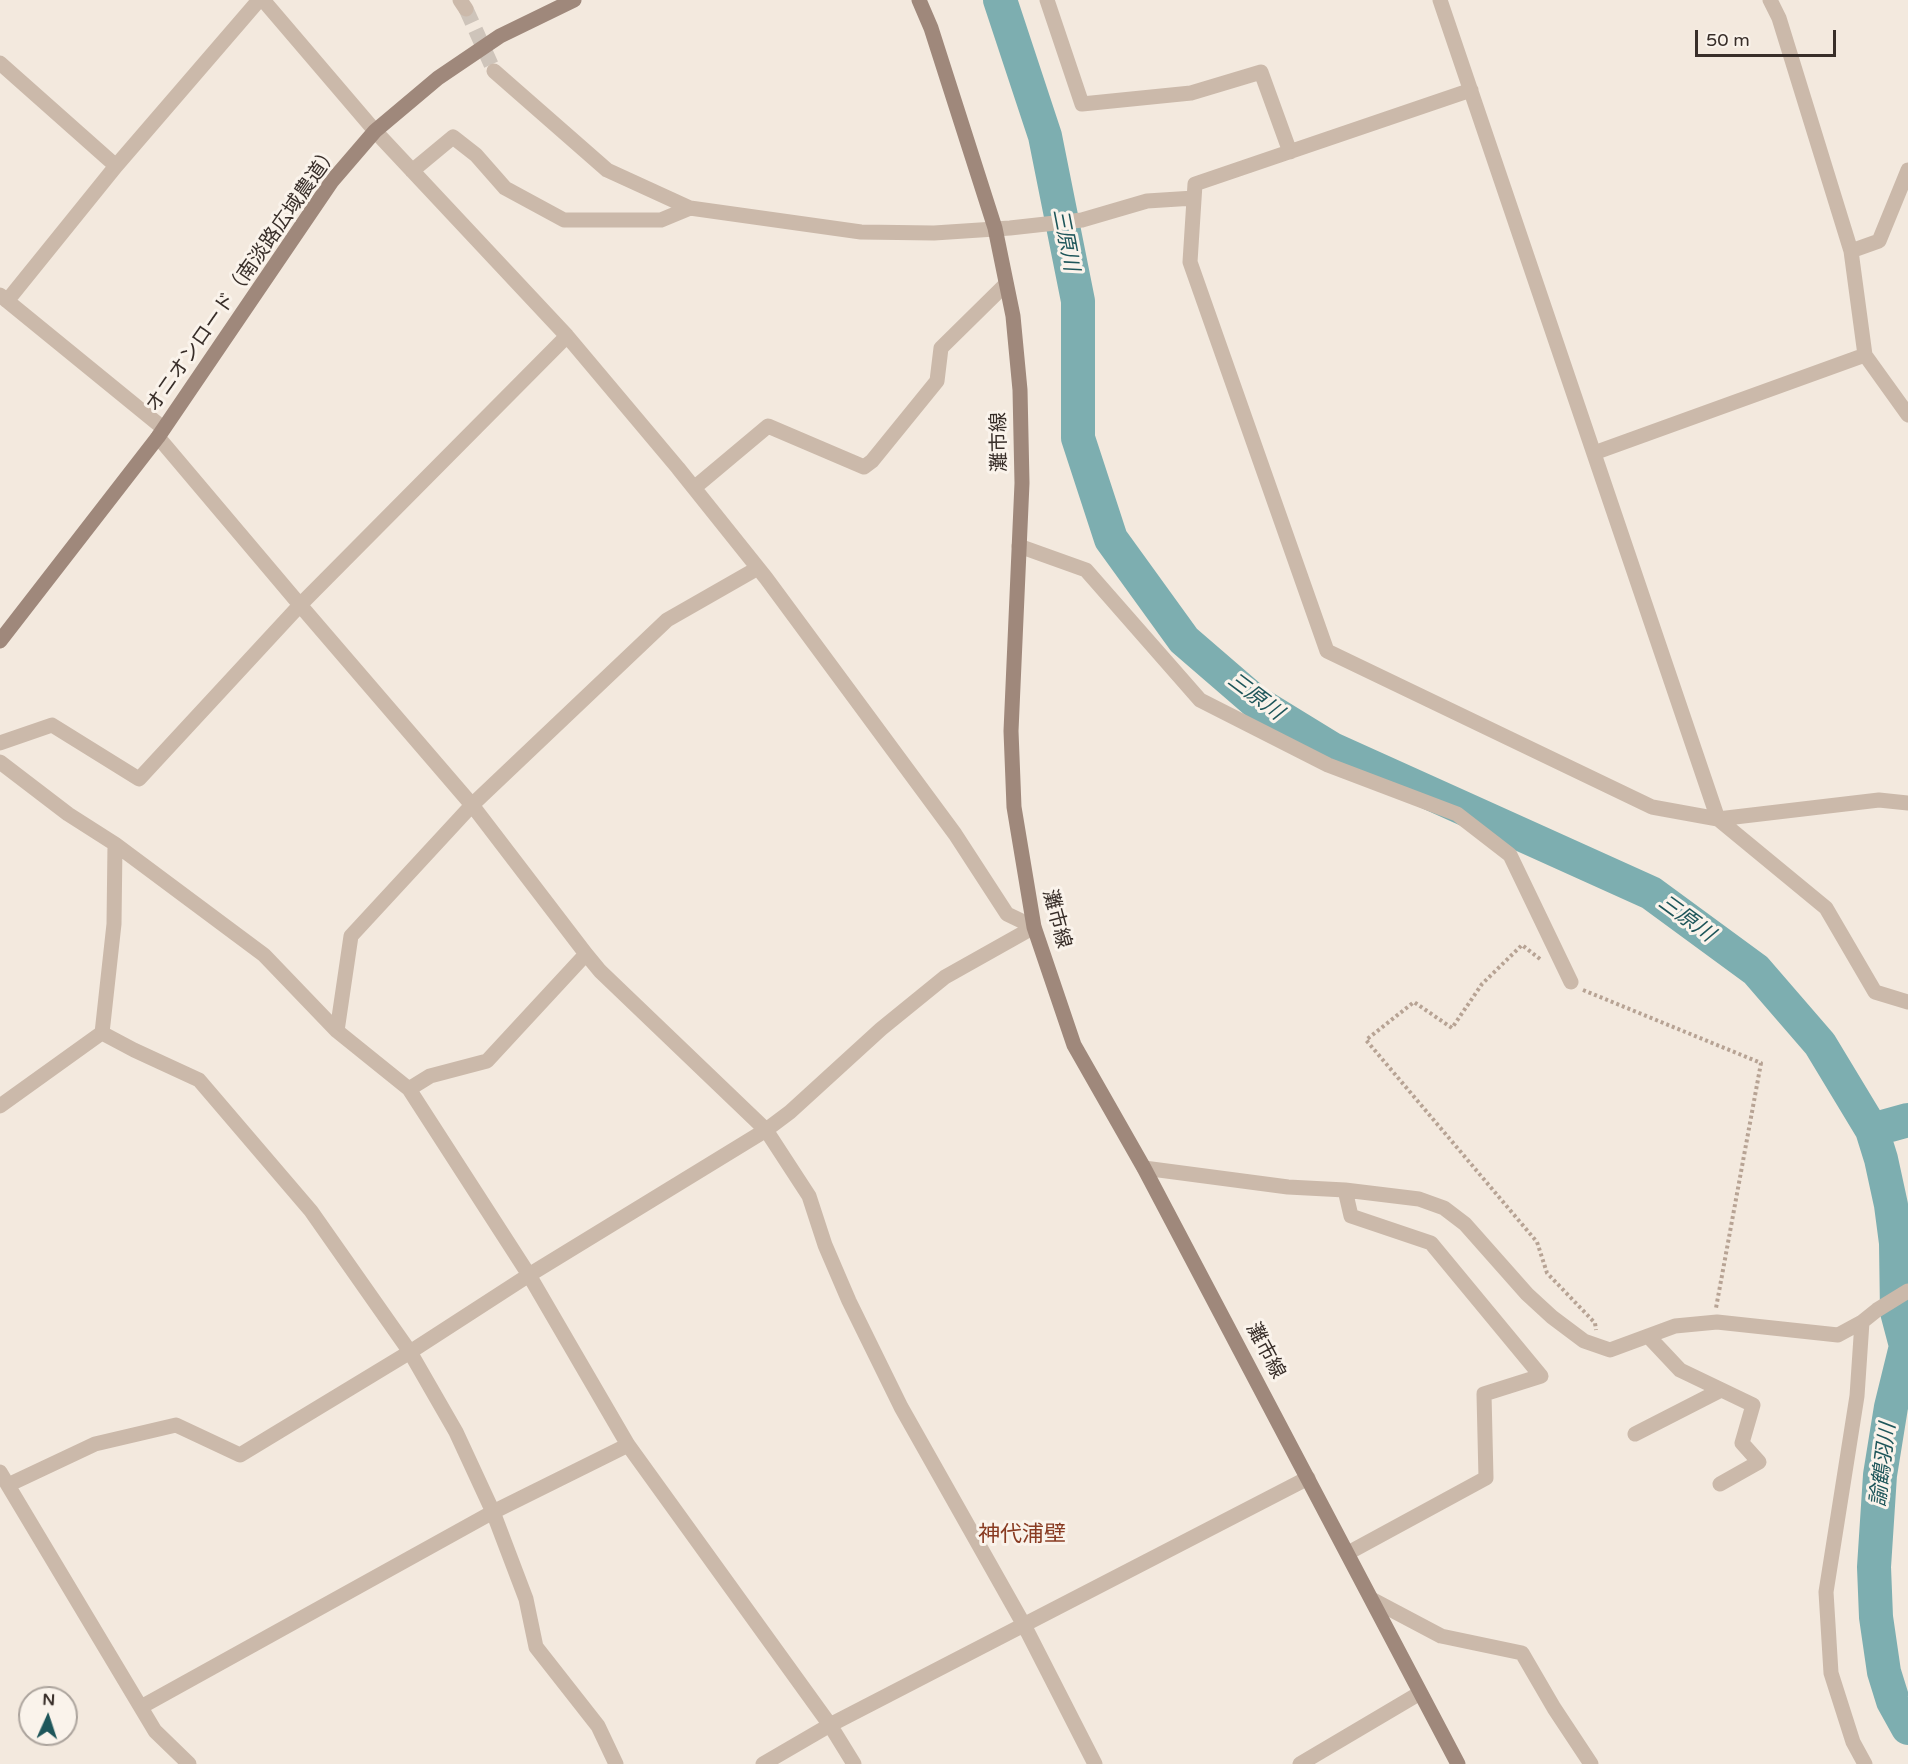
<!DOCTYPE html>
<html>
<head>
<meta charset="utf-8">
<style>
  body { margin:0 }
  #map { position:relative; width:1908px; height:1764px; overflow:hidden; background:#f3e9de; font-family:"Varela Round",sans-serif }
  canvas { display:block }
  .north { position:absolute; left:18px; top:1686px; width:60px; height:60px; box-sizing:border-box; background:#faf3eb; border:2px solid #aca49d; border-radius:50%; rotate:3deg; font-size:16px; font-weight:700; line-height:24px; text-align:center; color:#382e29 }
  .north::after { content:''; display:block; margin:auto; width:21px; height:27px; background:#1e565a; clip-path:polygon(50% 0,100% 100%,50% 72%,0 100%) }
  .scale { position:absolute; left:1695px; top:30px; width:141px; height:27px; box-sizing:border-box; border:3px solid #382e29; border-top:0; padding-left:8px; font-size:18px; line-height:21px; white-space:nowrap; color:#382e29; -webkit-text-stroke:4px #faf3eb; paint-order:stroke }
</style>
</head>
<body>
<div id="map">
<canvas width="1908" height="1764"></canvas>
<div class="north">N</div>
<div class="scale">50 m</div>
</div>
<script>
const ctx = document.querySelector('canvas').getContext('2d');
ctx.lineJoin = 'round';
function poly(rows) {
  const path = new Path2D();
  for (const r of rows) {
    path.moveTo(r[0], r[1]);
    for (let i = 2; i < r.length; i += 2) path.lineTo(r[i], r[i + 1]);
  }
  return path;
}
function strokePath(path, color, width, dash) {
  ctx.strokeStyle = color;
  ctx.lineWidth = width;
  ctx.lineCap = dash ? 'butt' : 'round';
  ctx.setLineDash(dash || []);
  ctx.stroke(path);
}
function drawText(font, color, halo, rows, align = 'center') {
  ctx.font = font + ' "Varela Round","Noto Sans JP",sans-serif';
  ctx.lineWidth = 6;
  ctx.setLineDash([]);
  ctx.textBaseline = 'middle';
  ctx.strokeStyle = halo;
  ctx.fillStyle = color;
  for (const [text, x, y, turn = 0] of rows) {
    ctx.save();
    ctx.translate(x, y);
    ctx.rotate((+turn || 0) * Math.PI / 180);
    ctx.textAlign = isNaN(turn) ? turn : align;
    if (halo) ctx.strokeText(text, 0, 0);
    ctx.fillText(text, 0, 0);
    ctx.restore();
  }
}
const river = poly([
  [1000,0,1045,136,1078,301,1078,438,1111,539,1184,640,1257,703,1332,749,1651,893,1756,970,1820,1044,1872,1130,1881,1159,1891,1205,1896,1243,1897,1312,1906,1346,1891,1407,1880,1475,1874,1567,1876,1617,1884,1672,1893,1701,1908,1728],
  [1872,1130,1908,1120]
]);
const streetTunnel = poly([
  [466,9,494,71]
]);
const path = poly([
  [1540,959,1522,945,1482,984,1452,1028,1414,1002,1366,1040,1537,1242,1547,1273,1595,1323,1596,1330],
  [1583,990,1761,1063,1716,1308]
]);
const street = poly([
  [263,0,375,131,567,336,678,468,766,578,845,685,955,834,1007,914,1034,927],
  [460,0,466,9],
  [1047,0,1082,104,1191,93,1261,72,1290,152],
  [1440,0,1718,819,1879,800,1908,803],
  [1770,0,1779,18,1851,251],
  [0,63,116,166,259,0],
  [494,71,607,170,690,208],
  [1471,90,1195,184,1190,262,1327,651,1652,807,1718,819,1826,908,1875,992,1908,1002],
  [412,171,453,137,476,155,505,188,564,220,661,220,690,208,861,232,934,233,1010,228,1082,220,1147,201,1194,198],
  [0,295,163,428],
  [7,301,116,166],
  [1865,355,1908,415],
  [1594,453,1865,355,1851,251,1879,241,1908,170],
  [694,488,768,426,864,467,872,461,937,381,941,348,1006,284],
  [1019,546,1086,570,1200,700,1328,765,1457,814,1510,855,1571,982],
  [758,568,667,620,472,805,586,954,600,971,766,1130,809,1196,825,1245,849,1301,901,1407,1024,1625,1095,1764],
  [0,743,52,725,139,779,300,605,158,437],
  [0,762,68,814,115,844,264,955,337,1031,409,1089,529,1275,628,1445,830,1725,854,1764],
  [115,844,114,924,102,1033,134,1050,199,1080,311,1211,410,1352,456,1432,493,1512,526,1599,536,1647,598,1726,616,1764],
  [337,1031,351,936,472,805,300,605,567,336],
  [409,1089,430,1076,487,1061,586,954],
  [0,1106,103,1032],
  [1144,1168,1288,1187,1345,1190,1419,1199,1444,1208,1465,1224,1527,1294,1552,1317,1584,1341,1610,1350,1675,1326,1717,1322,1838,1335,1862,1322,1877,1310,1908,1291],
  [1345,1190,1351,1216,1431,1243,1541,1376,1484,1394,1486,1478,1348,1553],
  [1862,1322,1857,1396,1826,1592,1831,1673,1853,1742,1865,1764],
  [1648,1336,1680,1370,1753,1405,1742,1443,1759,1462,1720,1484],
  [1635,1434,1721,1390],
  [0,1472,155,1731,189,1764],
  [8,1485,95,1444,176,1425,240,1455,410,1352,529,1275,766,1130,790,1112,881,1029,945,977,1034,927],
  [1373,1600,1441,1636,1522,1653,1554,1708,1591,1764],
  [141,1707,493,1512,628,1445],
  [763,1764,830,1725,1308,1478],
  [1300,1764,1420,1693]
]);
const secondary = poly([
  [919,0,931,28,995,228,1013,316,1020,390,1022,483,1011,731,1014,807,1034,927,1074,1045,1144,1168,1458,1764],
  [0,641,158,437,332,181,375,131,438,78,500,36,574,0]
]);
const streetNames = [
  ["オニオンロード（南淡路広域農道）",243,279,-55],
  ["灘市線",1000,442,-91],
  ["灘市線",1056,919,75],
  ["灘市線",1265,1351,62]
];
const waterNames = [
  ["三原川",1065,240,79],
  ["三原川",1255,697,37],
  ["三原川",1686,919,36],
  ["諭鶴羽川",1884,1465,-83]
];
const quarterNames = [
  ["神代浦壁",1022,1535]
];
strokePath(river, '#7daeb0', 34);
strokePath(streetTunnel, '#cec4ba', 15, [15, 8]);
strokePath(path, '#b7a394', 4, [3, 3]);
strokePath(street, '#cbb9aa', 15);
strokePath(secondary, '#9f887b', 15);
drawText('20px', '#382e29', '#faf3eb', streetNames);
drawText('italic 21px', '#1e565a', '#faf3eb', waterNames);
drawText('22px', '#883b22', '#faf3eb', quarterNames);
</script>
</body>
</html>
